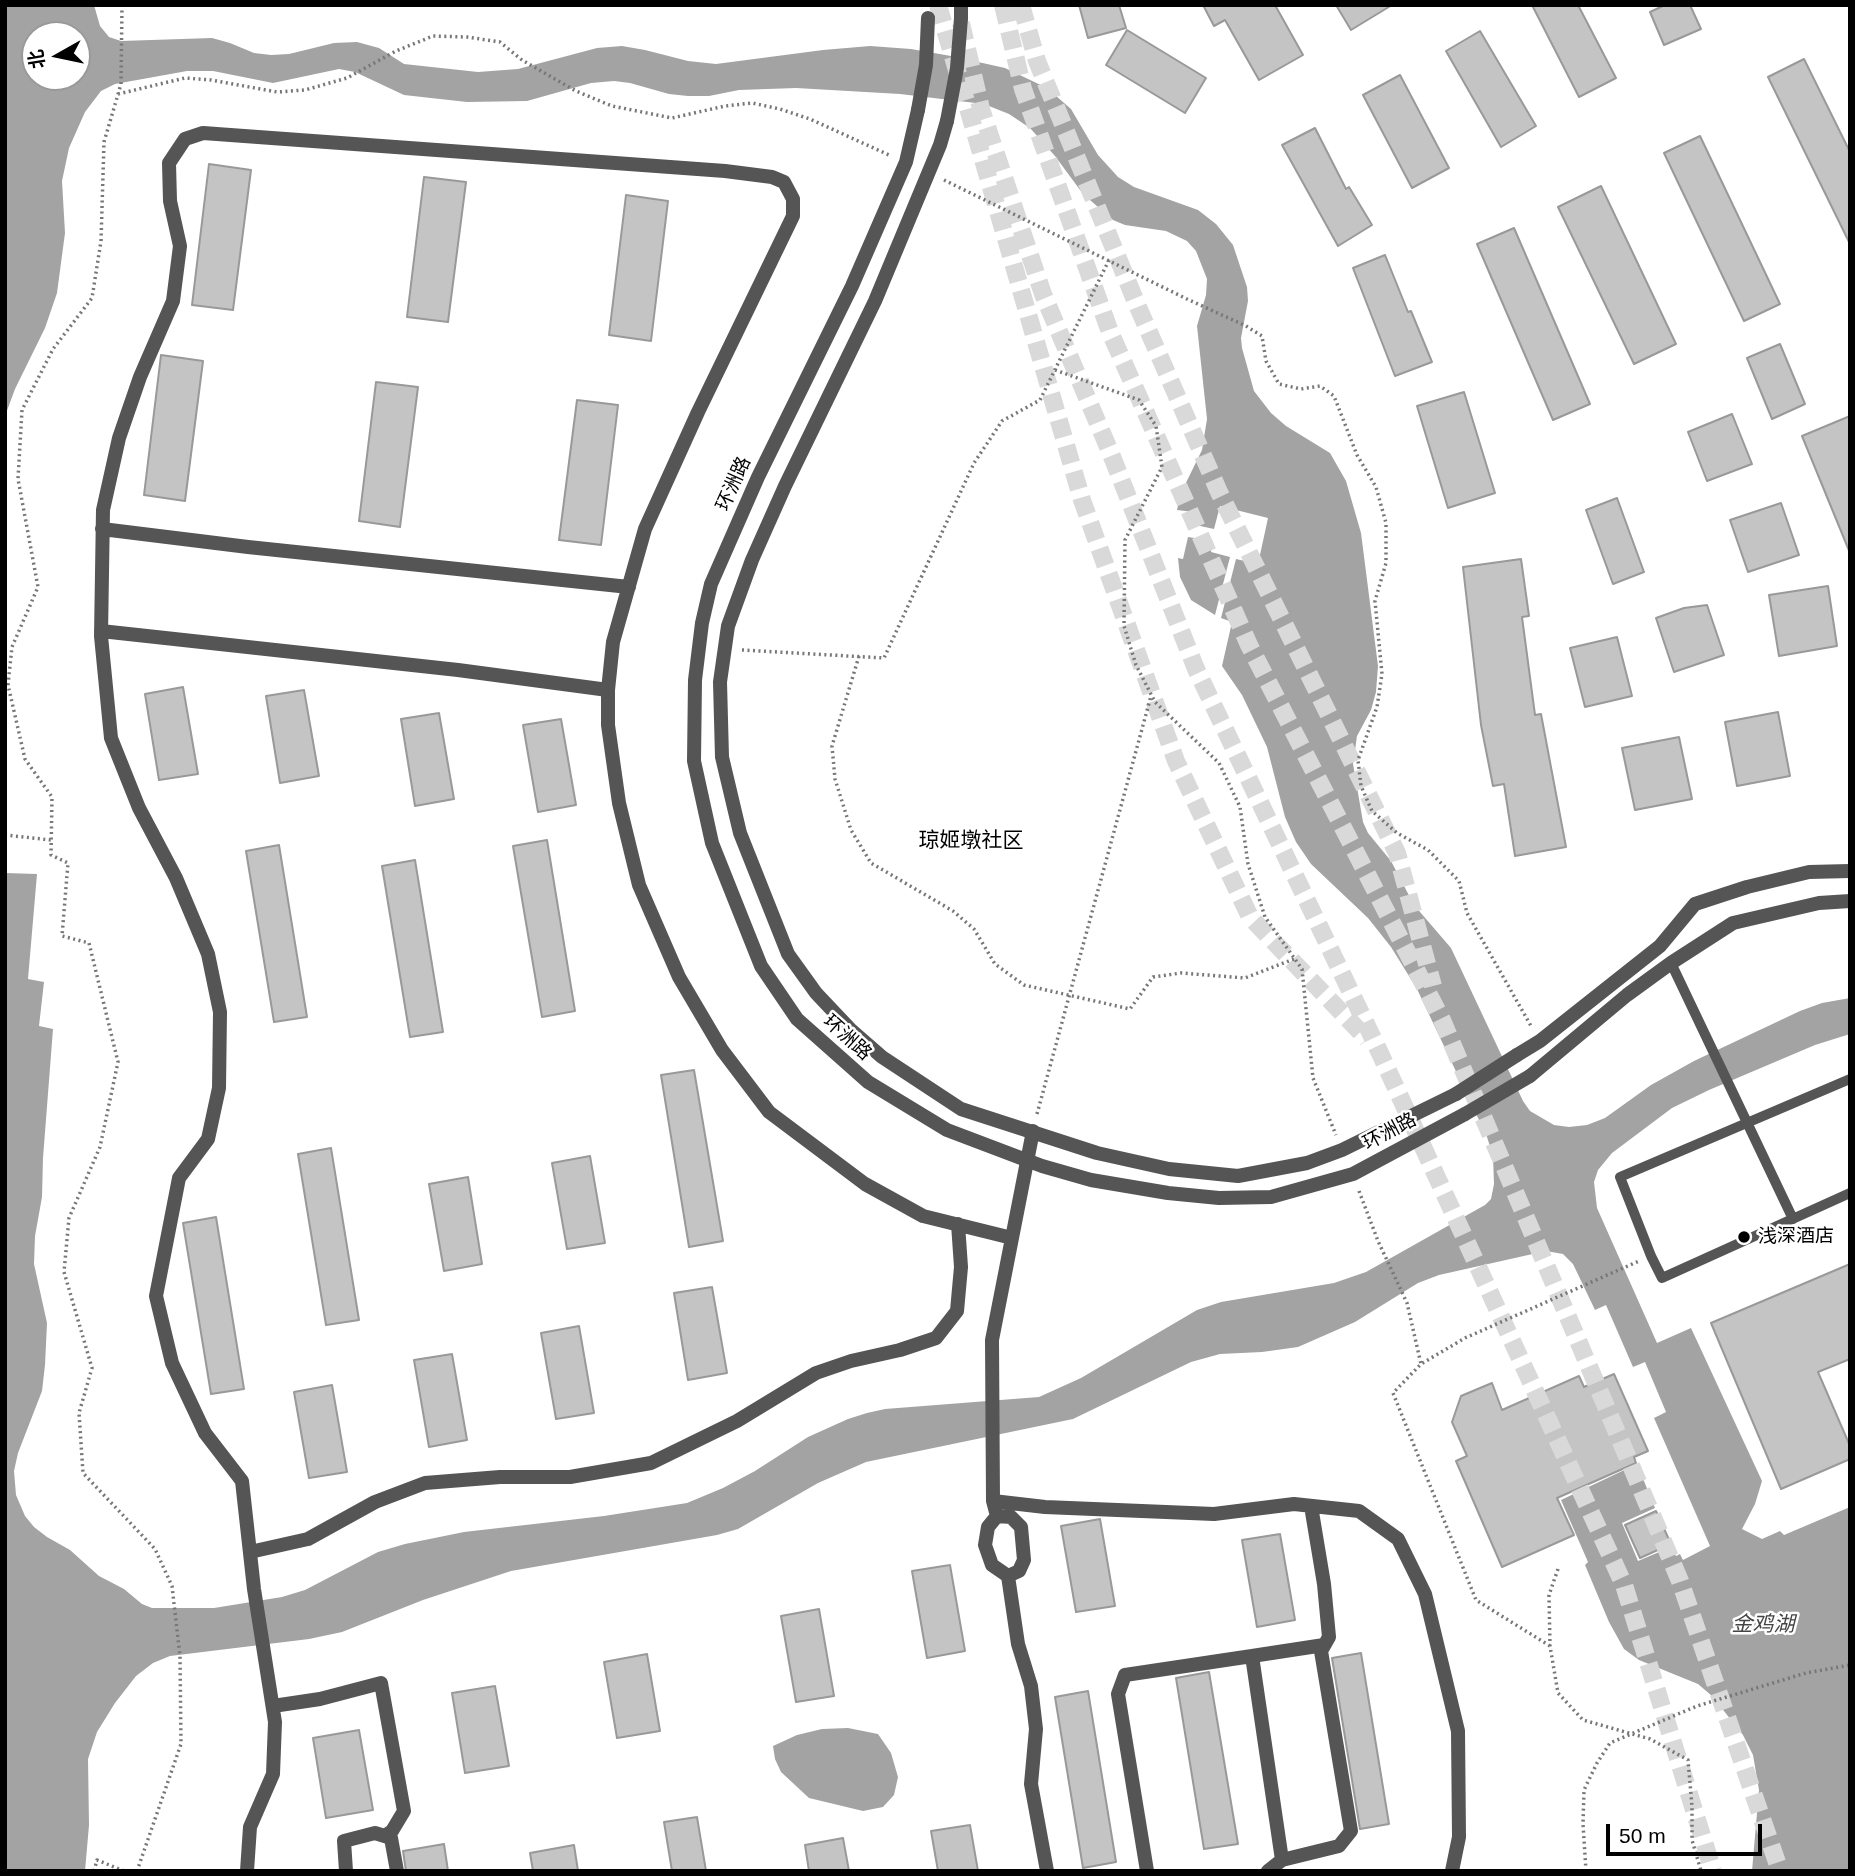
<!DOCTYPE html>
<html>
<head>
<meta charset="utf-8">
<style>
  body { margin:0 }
  #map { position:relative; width:1855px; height:1876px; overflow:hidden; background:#fff; font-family:Arial,"Noto Sans SC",sans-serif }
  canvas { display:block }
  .frame { position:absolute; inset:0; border:7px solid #000; pointer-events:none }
  .north { position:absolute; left:21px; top:21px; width:70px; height:70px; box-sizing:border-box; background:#fff; border:2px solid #999; border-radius:50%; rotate:261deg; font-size:19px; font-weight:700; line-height:28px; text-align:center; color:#000 }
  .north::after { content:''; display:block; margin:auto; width:24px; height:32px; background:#000; clip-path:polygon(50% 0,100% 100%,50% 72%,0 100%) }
  .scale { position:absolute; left:1606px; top:1824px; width:156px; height:32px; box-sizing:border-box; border:4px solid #000; border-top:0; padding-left:9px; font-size:21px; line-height:24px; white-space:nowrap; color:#000; -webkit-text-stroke:5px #fff; paint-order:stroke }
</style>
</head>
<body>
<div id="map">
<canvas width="1855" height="1876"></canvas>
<div class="frame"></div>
<div class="north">北</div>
<div class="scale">50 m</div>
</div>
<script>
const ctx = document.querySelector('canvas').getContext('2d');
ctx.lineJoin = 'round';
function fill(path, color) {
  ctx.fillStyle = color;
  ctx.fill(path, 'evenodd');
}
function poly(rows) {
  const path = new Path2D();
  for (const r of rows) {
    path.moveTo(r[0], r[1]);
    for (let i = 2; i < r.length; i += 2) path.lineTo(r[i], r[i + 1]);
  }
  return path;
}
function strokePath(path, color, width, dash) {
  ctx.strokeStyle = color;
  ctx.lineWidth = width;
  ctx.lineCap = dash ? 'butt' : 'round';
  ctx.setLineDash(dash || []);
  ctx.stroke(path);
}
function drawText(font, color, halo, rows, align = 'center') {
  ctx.font = font + ' Arial,"Noto Sans SC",sans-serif';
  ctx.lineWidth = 5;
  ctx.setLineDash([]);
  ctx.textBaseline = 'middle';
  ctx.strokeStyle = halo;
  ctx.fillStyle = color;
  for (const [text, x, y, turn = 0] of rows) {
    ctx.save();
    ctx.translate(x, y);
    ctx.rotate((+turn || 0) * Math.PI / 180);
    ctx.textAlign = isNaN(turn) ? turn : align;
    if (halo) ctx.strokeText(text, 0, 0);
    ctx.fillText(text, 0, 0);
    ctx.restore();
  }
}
const water = poly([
  [5,5,94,5,100,26,109,37,121,41,212,38,230,43,254,53,271,55,289,54,334,43,357,42,379,48,404,64,478,72,518,69,597,48,622,46,645,50,688,61,716,64,823,50,870,46,911,49,951,56,1005,68,1047,88,1071,109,1098,155,1118,177,1134,187,1198,210,1216,224,1233,245,1247,287,1248,301,1241,338,1242,348,1254,391,1271,413,1286,426,1330,453,1346,481,1361,533,1378,666,1376,692,1371,710,1357,736,1353,764,1363,822,1368,833,1391,861,1414,905,1451,948,1523,1101,1530,1111,1554,1125,1569,1127,1587,1125,1605,1118,1651,1085,1694,1061,1800,1011,1822,1003,1850,998,1850,1034,1815,1045,1709,1090,1672,1108,1612,1153,1598,1170,1594,1182,1597,1208,1657,1343,1691,1328,1762,1481,1755,1504,1742,1529,1762,1539,1780,1531,1784,1535,1850,1507,1850,1871,1752,1871,1759,1790,1753,1755,1743,1735,1712,1696,1698,1684,1639,1660,1624,1649,1609,1622,1585,1565,1588,1562,1561,1500,1637,1464,1655,1508,1622,1523,1638,1561,1671,1547,1676,1556,1680,1554,1683,1560,1710,1546,1654,1418,1666,1412,1645,1362,1633,1367,1606,1305,1595,1310,1573,1264,1563,1254,1546,1251,1439,1275,1418,1283,1355,1322,1298,1347,1262,1352,1220,1354,1191,1362,1073,1419,866,1462,818,1483,738,1529,717,1535,511,1571,423,1600,342,1632,309,1639,170,1656,153,1663,136,1676,115,1703,97,1732,88,1759,89,1825,85,1871,5,1871,5,873,37,874,28,979,44,982,39,1026,53,1029,43,1158,42,1197,35,1236,34,1264,47,1323,45,1365,42,1391,18,1453,14,1471,16,1495,25,1516,34,1527,47,1537,70,1550,99,1576,124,1589,142,1604,152,1608,214,1608,282,1597,305,1590,378,1552,405,1544,464,1532,604,1516,687,1503,723,1488,755,1471,808,1437,848,1419,867,1413,885,1409,1039,1397,1081,1378,1197,1310,1221,1302,1334,1283,1366,1272,1485,1205,1491,1199,1494,1184,1493,1156,1487,1137,1417,989,1391,947,1368,918,1311,864,1296,842,1285,817,1267,747,1242,695,1222,666,1232,622,1221,618,1236,559,1258,564,1268,518,1220,506,1214,529,1191,524,1193,512,1177,510,1181,493,1202,450,1207,419,1197,326,1206,295,1207,279,1196,251,1187,241,1166,231,1125,225,1113,220,1083,194,1055,156,1030,128,1009,114,984,104,900,94,796,88,739,90,709,96,688,96,669,94,630,83,614,81,591,83,527,101,467,102,404,95,355,72,339,69,273,83,213,71,187,71,115,84,101,91,85,112,69,148,62,181,65,233,57,293,45,328,15,389,5,416],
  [35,35,77,35,77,77,35,77],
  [1188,537,1213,541,1211,552,1230,557,1215,615,1191,600,1180,577,1178,558,1183,559],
  [848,1728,878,1734,891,1753,898,1777,894,1795,883,1807,863,1811,809,1798,781,1772,775,1759,773,1746,797,1735,822,1729]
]);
const building = poly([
  [1079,5,1119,5,1126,28,1088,38,1079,5],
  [1203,5,1275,5,1303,55,1259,80,1225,20,1214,26,1203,5],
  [1336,5,1392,5,1351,30,1336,5],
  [1532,5,1578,5,1616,78,1579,97,1532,5],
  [1665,5,1690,5,1701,29,1664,45,1650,12,1665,5],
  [1127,30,1206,78,1185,113,1106,65,1127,30],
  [1480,31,1536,126,1501,147,1446,51,1480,31],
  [1804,59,1850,152,1850,244,1768,77,1804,59],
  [1400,75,1449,168,1412,188,1363,95,1400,75],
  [1315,128,1346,189,1349,187,1372,225,1338,246,1282,145,1315,128],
  [1700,136,1780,304,1744,321,1664,153,1700,136],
  [209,164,251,170,233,310,192,305,209,164],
  [424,177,466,182,448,322,407,317,424,177],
  [1601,186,1676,344,1634,364,1558,207,1601,186],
  [626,195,668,201,651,341,609,335,626,195],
  [1514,228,1590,404,1553,420,1477,244,1514,228],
  [1385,255,1408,312,1411,311,1432,362,1395,376,1353,268,1385,255],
  [1780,344,1805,404,1772,419,1747,358,1780,344],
  [161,355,203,361,185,501,144,495,161,355],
  [376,382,418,387,400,527,359,521,376,382],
  [1464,392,1495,493,1448,508,1417,406,1464,392],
  [577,400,618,405,601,545,559,540,577,400],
  [1732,414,1752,464,1707,481,1688,432,1732,414],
  [1850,416,1850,553,1802,436,1850,416],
  [1617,498,1644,572,1613,584,1586,510,1617,498],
  [1781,503,1799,555,1748,572,1730,520,1781,503],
  [1521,559,1529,616,1522,617,1535,715,1541,714,1566,847,1515,856,1504,784,1493,786,1481,725,1463,567,1521,559],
  [1828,586,1837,646,1779,656,1769,595,1828,586],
  [1707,605,1724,655,1674,672,1656,618,1684,608,1707,605],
  [1617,637,1632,696,1585,707,1570,648,1617,637],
  [183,687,198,774,159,780,145,694,183,687],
  [304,690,319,776,280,783,266,696,304,690],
  [1778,712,1790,776,1737,786,1725,722,1778,712],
  [439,713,454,799,415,806,401,719,439,713],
  [561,719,576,805,538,812,523,725,561,719],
  [1679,737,1692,799,1635,810,1622,748,1679,737],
  [547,840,575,1011,542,1017,513,846,547,840],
  [279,845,307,1017,274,1022,246,851,279,845],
  [415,860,443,1032,410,1037,382,866,415,860],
  [694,1070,723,1241,689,1247,661,1075,694,1070],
  [331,1148,359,1320,326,1325,298,1154,331,1148],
  [590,1156,605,1243,567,1249,552,1163,590,1156],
  [468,1177,482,1264,444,1271,429,1184,468,1177],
  [216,1217,244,1389,211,1394,183,1223,216,1217],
  [1850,1264,1850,1359,1818,1372,1850,1446,1850,1459,1781,1489,1711,1323,1850,1264],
  [712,1287,727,1373,688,1380,674,1293,712,1287],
  [579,1326,594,1413,556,1419,541,1333,579,1326],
  [452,1354,467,1440,429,1447,414,1360,452,1354],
  [1614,1374,1648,1451,1634,1457,1636,1463,1557,1498,1574,1535,1502,1567,1456,1461,1467,1456,1452,1422,1461,1396,1492,1383,1502,1410,1579,1376,1584,1387,1614,1374],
  [332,1385,347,1472,309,1478,294,1392,332,1385],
  [1656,1511,1671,1544,1640,1558,1625,1525,1656,1511],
  [1100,1519,1115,1606,1076,1612,1061,1526,1100,1519],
  [1280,1534,1295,1620,1257,1627,1242,1540,1280,1534],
  [950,1565,965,1651,927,1658,912,1571,950,1565],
  [819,1609,834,1696,796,1702,781,1616,819,1609],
  [1361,1653,1389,1824,1360,1829,1332,1658,1361,1653],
  [647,1654,660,1731,617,1738,604,1662,647,1654],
  [1209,1672,1238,1844,1204,1849,1176,1678,1209,1672],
  [495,1686,509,1766,465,1773,452,1693,495,1686],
  [1088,1691,1116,1862,1083,1868,1055,1697,1088,1691],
  [359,1730,373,1810,326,1818,313,1738,359,1730],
  [697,1817,706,1871,672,1871,664,1822,697,1817],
  [970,1825,978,1871,938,1871,931,1831,970,1825],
  [843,1838,849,1871,809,1871,805,1845,843,1838],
  [444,1844,448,1871,406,1871,403,1851,444,1844],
  [574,1845,578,1871,533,1871,530,1853,574,1845]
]);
const primaryTunnel = poly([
  [938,5,1082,500,1176,761,1250,917,1367,1039],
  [1003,5,1023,89,1110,332,1249,645,1442,1020,1680,1581,1780,1871],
  [1021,5,1037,61,1138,307,1219,492,1397,853,1433,986],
  [961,23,981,109,1043,294,1111,454,1196,669,1379,1051,1624,1585,1713,1871]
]);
const path = poly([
  [122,5,121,84,104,142,101,241,92,298,53,349,22,410,18,479,38,587,12,647,8,685,25,759,52,797,51,855,68,863,62,936,89,943,118,1062,100,1147,69,1218,64,1272,92,1368,79,1413,83,1473,155,1549,172,1586,180,1656,181,1744,137,1871],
  [118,94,185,78,211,80,277,92,305,90,347,78,396,51,433,36,467,37,500,42,522,60,576,91,612,106,672,118,725,106,752,103,780,109,810,119,889,155],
  [944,180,1187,299,1246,326,1262,336,1266,361,1279,384,1301,389,1320,386,1334,396,1357,455,1376,487,1386,523,1386,563,1375,601,1382,674,1377,707,1358,760,1361,786,1372,811,1397,833,1428,850,1459,881,1467,913,1531,1026],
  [1055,370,1139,400,1156,426,1162,467,1125,540,1124,626,1136,665,1155,702,1219,763,1240,807,1248,864,1265,917,1302,969,1313,1078,1336,1135],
  [742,650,884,658,974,463,1002,421,1040,400,1109,260],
  [859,656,832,746,835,779,851,830,871,863,953,911,974,929,995,964,1024,985,1130,1009,1153,977,1181,973,1245,978,1294,959],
  [5,835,51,840],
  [1037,1114,1151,696],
  [1359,1191,1378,1241,1407,1303,1421,1364],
  [1558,1569,1549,1595,1550,1646,1558,1693,1583,1720,1650,1739,1688,1760,1692,1806,1692,1840,1701,1871],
  [1550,1646,1476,1600,1393,1393,1421,1364,1465,1338,1639,1261],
  [94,1871,97,1860,124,1871],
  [1586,1871,1583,1824,1584,1790,1597,1763,1610,1743,1697,1706,1806,1673,1850,1665]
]);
const service = poly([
  [1671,963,1793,1219],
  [1850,1079,1620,1177,1651,1256,1662,1278,1850,1193]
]);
const minor = poly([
  [102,529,248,547,629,587],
  [101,631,458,670,608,690],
  [1033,1131,992,1340,993,1501,997,1516,988,1527,985,1545,992,1565,1008,1576,1018,1644,1031,1686,1036,1729,1031,1784,1047,1871],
  [993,1501,1045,1507,1214,1514,1294,1504,1359,1511,1398,1539,1425,1594,1458,1731,1459,1837,1452,1871],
  [997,1516,1011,1517,1021,1527,1024,1560,1019,1571,1008,1576],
  [250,1552,308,1539,375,1502,425,1483,500,1477,570,1477,651,1463,737,1421,816,1373,851,1361,900,1350,936,1338,957,1311,961,1267,958,1224],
  [273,1706,320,1699,381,1683,404,1811,392,1831,385,1836],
  [1282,1860,1252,1656,1324,1645],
  [247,1871,250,1827,273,1774,275,1722,254,1589,242,1481,205,1433,172,1363,156,1296,179,1178,208,1139,219,1088,220,1012,208,954,176,878,139,808,111,738,101,636,103,510,119,438,140,377,173,301,180,246,170,201,169,163,185,139,203,133,725,171,772,177,784,182,793,199,793,216,698,412,645,529,613,642,608,690,608,725,619,803,639,885,679,977,722,1050,769,1112,865,1184,923,1216,1012,1238],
  [346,1871,344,1841,375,1833,391,1838,397,1871],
  [1147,1871,1118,1694,1125,1675,1252,1656],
  [1268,1871,1282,1860,1339,1846,1351,1831,1321,1651,1329,1637,1324,1584,1311,1506]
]);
const tertiary = poly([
  [961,5,961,18],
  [918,110,906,162,852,286,758,477,711,584,702,623,695,680,694,761,712,843,761,966,797,1019,868,1082,947,1130,1042,1166,1091,1180,1168,1193,1219,1198,1271,1197,1353,1174,1465,1114],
  [947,121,940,145,875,301,785,486,752,560,728,626,720,682,722,757,740,833,788,954,816,993,851,1030,882,1057,961,1109,1097,1153,1169,1169,1238,1176,1307,1163,1342,1150,1456,1094],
  [1517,1055,1540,1041,1660,946,1695,904,1747,887,1809,872,1850,871],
  [1530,1076,1627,995,1671,963,1733,923,1819,903,1850,901]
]);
const tertiaryBridge = poly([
  [918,110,926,65,928,18],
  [947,121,957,68,961,18],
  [1456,1094,1517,1055],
  [1465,1114,1530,1076]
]);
const markers = [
  [1744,1237,7,"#000"]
];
const streetNames = [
  ["环洲路",734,484,-66],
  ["环洲路",847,1038,42],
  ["环洲路",1390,1132,-28]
];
const poiNames = [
  ["浅深酒店",1758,1237]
];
const neighbourhoodNames = [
  ["琼姬墩社区",971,841]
];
const waterNames = [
  ["金鸡湖",1763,1625]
];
fill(water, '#a3a3a3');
fill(building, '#c4c4c4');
strokePath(building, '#999', 2);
strokePath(primaryTunnel, '#d9d9d9', 18, [18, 9]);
strokePath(path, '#777', 3.5, [2, 3.5]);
strokePath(service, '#555', 10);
strokePath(minor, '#555', 14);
strokePath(tertiary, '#555', 14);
strokePath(tertiaryBridge, '#555', 14);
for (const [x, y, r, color] of markers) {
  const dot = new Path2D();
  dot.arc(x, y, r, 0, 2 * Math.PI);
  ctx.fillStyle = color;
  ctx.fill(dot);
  strokePath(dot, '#fff', 2.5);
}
drawText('19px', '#000', '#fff', streetNames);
drawText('19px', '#000', '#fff', poiNames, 'left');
drawText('21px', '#000', '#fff', neighbourhoodNames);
drawText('italic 21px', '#444', '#fff', waterNames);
</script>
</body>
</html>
